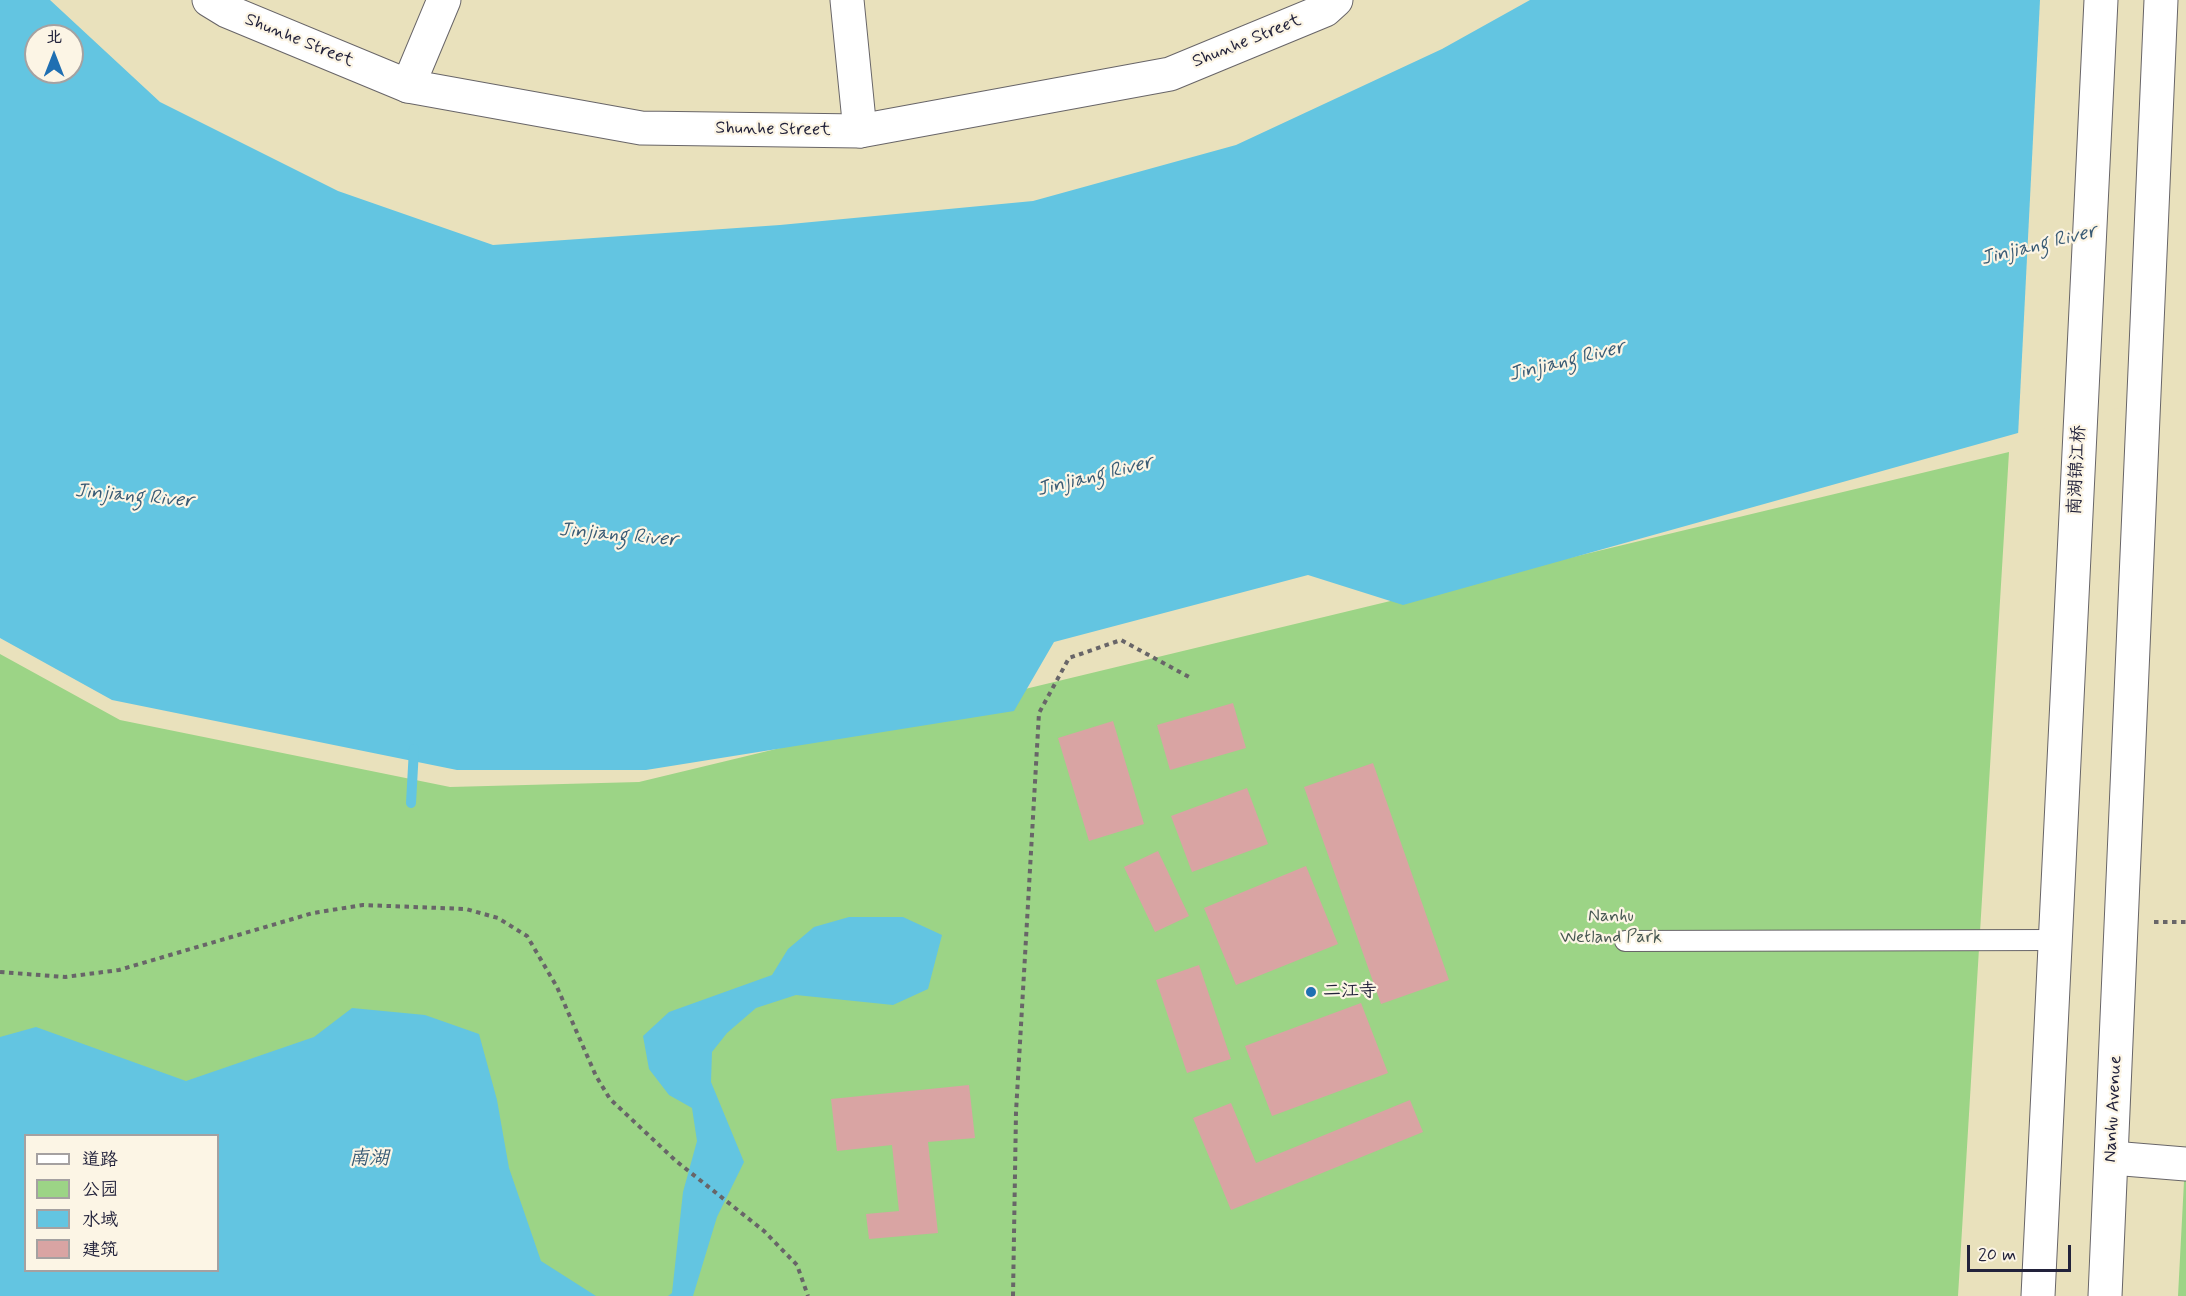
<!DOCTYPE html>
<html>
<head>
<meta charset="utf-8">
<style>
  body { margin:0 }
  #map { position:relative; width:2186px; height:1296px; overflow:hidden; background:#e9e1bc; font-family:Mynerve,"LXGW WenKai TC",sans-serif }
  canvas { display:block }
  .legend { position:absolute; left:24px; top:1134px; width:195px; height:138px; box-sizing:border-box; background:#fcf5e5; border:2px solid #a5a1a1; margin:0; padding:8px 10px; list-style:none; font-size:18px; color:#22223b }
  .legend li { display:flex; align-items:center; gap:12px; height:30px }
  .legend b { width:30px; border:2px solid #a5a1a1 }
  .north { position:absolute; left:24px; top:24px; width:60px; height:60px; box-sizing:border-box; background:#fcf5e5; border:2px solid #a5a1a1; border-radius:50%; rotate:0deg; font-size:16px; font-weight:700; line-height:24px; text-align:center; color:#22223b }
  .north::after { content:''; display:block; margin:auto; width:21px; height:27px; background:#1f6fb2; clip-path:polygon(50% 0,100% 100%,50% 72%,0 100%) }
  .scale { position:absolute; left:1967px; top:1245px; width:104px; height:27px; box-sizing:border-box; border:3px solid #22223b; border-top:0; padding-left:8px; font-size:18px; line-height:21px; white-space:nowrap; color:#22223b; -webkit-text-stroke:4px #fcf5e5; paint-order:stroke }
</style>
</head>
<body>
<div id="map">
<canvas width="2186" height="1296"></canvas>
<ul class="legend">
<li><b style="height:8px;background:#fff"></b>道路</li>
<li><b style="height:16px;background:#9cd486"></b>公园</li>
<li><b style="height:16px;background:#63c5e1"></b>水域</li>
<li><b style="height:16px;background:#d9a4a3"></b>建筑</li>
</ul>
<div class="north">北</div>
<div class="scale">20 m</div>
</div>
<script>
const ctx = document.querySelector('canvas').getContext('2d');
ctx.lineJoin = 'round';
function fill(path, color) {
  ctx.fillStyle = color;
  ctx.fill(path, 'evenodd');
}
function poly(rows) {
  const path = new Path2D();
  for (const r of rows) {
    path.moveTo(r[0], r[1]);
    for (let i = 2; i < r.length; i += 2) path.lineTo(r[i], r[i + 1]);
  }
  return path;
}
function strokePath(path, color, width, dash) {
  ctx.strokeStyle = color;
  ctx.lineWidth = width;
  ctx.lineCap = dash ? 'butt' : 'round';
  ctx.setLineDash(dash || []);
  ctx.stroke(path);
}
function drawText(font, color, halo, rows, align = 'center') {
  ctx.font = font + ' Mynerve,"LXGW WenKai TC",sans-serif';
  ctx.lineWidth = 4.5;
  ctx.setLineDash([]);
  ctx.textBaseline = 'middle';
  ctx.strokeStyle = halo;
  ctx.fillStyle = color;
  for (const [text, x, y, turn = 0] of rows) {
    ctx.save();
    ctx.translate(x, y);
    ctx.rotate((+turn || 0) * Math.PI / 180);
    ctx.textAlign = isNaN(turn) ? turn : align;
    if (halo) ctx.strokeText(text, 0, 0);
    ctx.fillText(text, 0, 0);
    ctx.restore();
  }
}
const green = poly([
  [2009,452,1958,1296,0,1296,0,654,120,720,450,787,639,782],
  [26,1136,218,1136,218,1270,26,1270],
  [2186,1143,2186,1296,2178,1296]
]);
const water = poly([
  [0,0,50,0,160,102,338,191,493,245,780,225,1033,201,1236,145,1442,49,1530,0,2186,0,2186,386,1403,605,1308,575,1054,642,1014,711,646,770,457,770,112,700,0,638],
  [36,36,72,36,72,72,36,72],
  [849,917,903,917,942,935,928,989,893,1005,796,995,756,1008,727,1033,712,1052,711,1082,744,1162,717,1217,693,1296,668,1296,672,1293,683,1192,697,1141,692,1108,669,1095,649,1069,643,1036,669,1012,772,975,788,949,814,927],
  [352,1008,425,1015,479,1034,497,1100,509,1168,541,1261,596,1296,0,1296,0,1037,36,1027,186,1081,314,1037],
  [26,1136,218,1136,218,1270,26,1270]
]);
const pier = poly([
  [2040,0,2186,0,2186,389,2018,436]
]);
const stream = poly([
  [411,803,414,749]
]);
const building = poly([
  [1233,703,1246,748,1170,770,1157,725],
  [1113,721,1144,824,1089,841,1058,738],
  [1373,763,1449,980,1381,1004,1304,787],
  [1247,788,1268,844,1192,872,1171,816],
  [1158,851,1189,916,1155,932,1124,867],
  [1306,866,1338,944,1236,985,1204,908],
  [1199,965,1231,1059,1187,1073,1156,980],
  [1361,1003,1388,1073,1272,1116,1245,1046],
  [969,1085,975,1138,928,1142,938,1233,869,1239,866,1214,899,1211,892,1145,837,1151,831,1099],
  [1410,1100,1423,1132,1231,1210,1193,1118,1231,1103,1256,1163]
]);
const path = poly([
  [2154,922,2186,922],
  [0,972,65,977,119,970,313,913,363,905,466,909,498,918,527,936,557,987,596,1076,610,1099,676,1161,764,1231,797,1265,808,1296],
  [1013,1296,1016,1112,1039,713,1069,658,1121,640,1189,677]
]);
const lane = poly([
  [1625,941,2055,940]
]);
const street = poly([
  [847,0,860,131],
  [408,86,444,0],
  [2112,1158,2186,1164]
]);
const secondary = poly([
  [209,0,227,11,408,86,641,128,860,131,1170,74,1325,10,1336,0]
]);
const primary = poly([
  [2038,1296,2101,0],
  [2105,1296,2161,0]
]);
const markers = [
  [1311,992,6,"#1f6fb2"]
];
const streetNames = [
  ["Shunhe Street",299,41,22],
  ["Shunhe Street",1247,42,-22],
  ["Shunhe Street",773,130,1],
  ["南湖锦江桥",2078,470,-87],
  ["Nanhu Avenue",2114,1109,-87]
];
const parkNames = [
  ["Nanhu",1611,917],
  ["Wetland Park",1611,938]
];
const poiNames = [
  ["二江寺",1323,992]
];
const waterNames = [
  ["Jinjiang River",2039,246,-14],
  ["Jinjiang River",1567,362,-14],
  ["Jinjiang River",1095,477,-14],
  ["Jinjiang River",134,497,5],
  ["Jinjiang River",618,536,5],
  ["南湖",369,1160]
];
fill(green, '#9cd486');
fill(water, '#63c5e1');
fill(pier, '#e9e1bc');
strokePath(stream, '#63c5e1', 10);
fill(building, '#d9a4a3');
strokePath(lane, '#686568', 22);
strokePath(street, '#686568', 35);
strokePath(secondary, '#686568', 35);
strokePath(primary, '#686568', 35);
strokePath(path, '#686568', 4, [4.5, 4.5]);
strokePath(lane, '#fff', 20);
strokePath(street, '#fff', 33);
strokePath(secondary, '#fff', 33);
strokePath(primary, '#fff', 33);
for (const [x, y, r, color] of markers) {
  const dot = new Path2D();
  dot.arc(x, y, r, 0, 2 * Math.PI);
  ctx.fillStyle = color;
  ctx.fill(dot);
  strokePath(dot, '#fcf5e5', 2);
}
drawText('18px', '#22223b', '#fcf5e5', streetNames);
drawText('18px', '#475752', '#fcf5e5', parkNames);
drawText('18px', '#22223b', '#fcf5e5', poiNames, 'left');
drawText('italic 20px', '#395b75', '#fcf5e5', waterNames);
</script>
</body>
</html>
